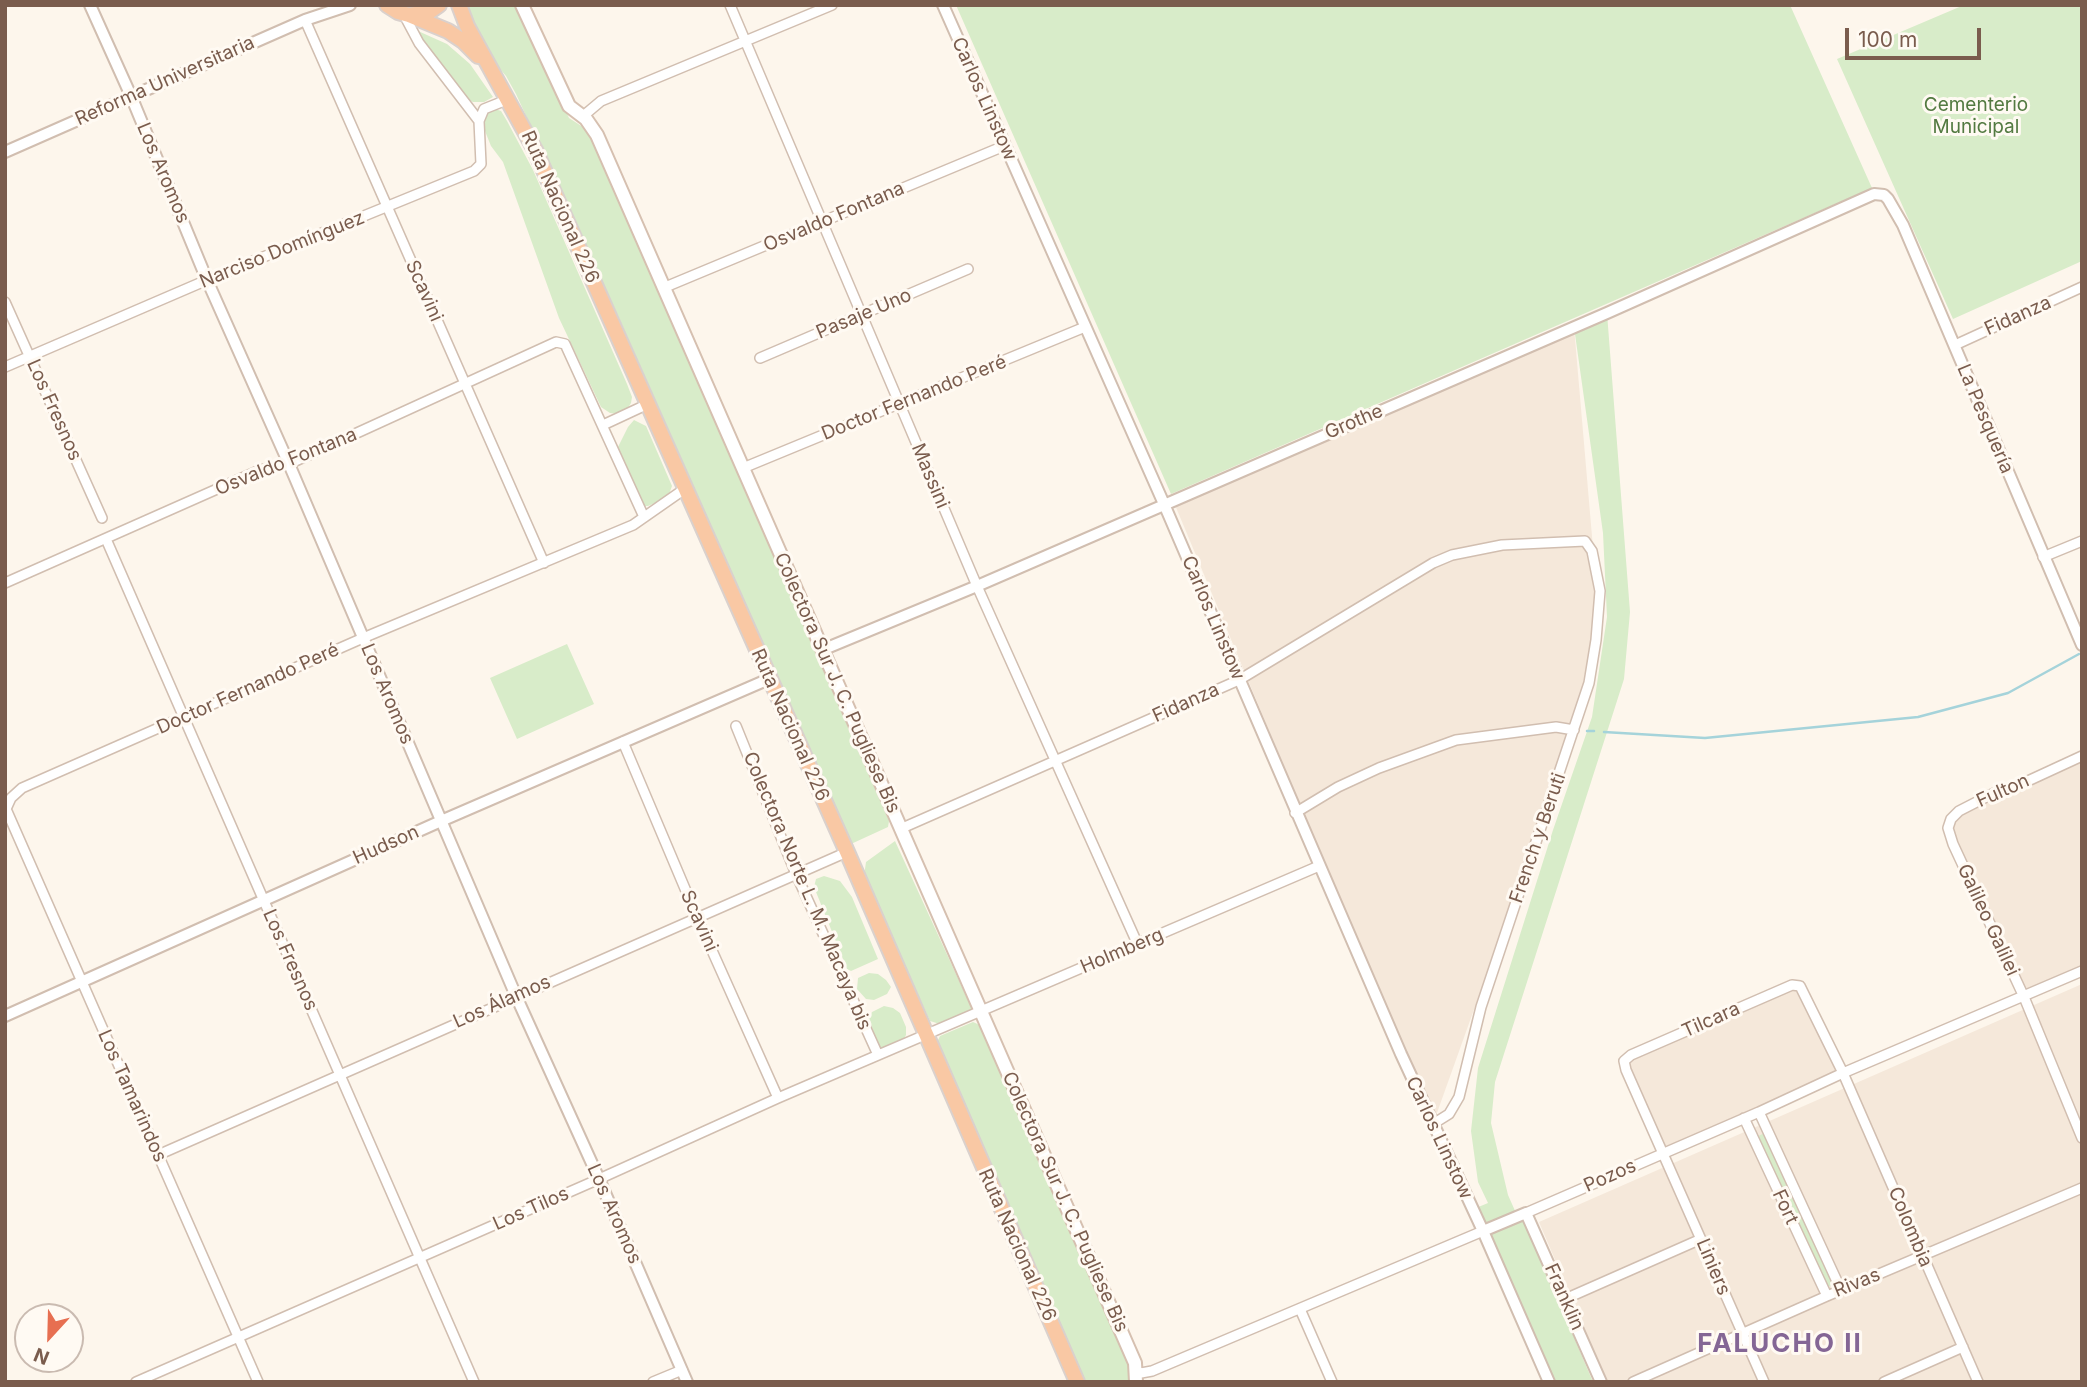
<!DOCTYPE html>
<html>
<head>
<meta charset="utf-8">
<style>
  body { margin:0 }
  #map { position:relative; width:2087px; height:1387px; overflow:hidden; background:#fdf6ec; font-family:Inter,sans-serif }
  canvas { display:block }
  .frame { position:absolute; inset:0; border:7px solid #7a5c4d; pointer-events:none }
  .north { position:absolute; left:14px; top:1303px; width:70px; height:70px; box-sizing:border-box; background:#fffaf3; border:2px solid #cabbb1; border-radius:50%; rotate:202deg; font-size:19px; font-weight:700; line-height:28px; text-align:center; color:#7a5c4d }
  .north::after { content:''; display:block; margin:auto; width:24px; height:32px; background:#e76f51; clip-path:polygon(50% 0,100% 100%,50% 72%,0 100%) }
  .scale { position:absolute; left:1845px; top:28px; width:136px; height:32px; box-sizing:border-box; border:4px solid #7a5c4d; border-top:0; padding-left:9px; font-size:21px; line-height:24px; white-space:nowrap; color:#7a5c4d; -webkit-text-stroke:5px #fffaf3; paint-order:stroke }
</style>
</head>
<body>
<div id="map">
<canvas width="2087" height="1387"></canvas>
<div class="frame"></div>
<div class="north">N</div>
<div class="scale">100 m</div>
</div>
<script>
const ctx = document.querySelector('canvas').getContext('2d');
ctx.lineJoin = 'round';
function fill(path, color) {
  ctx.fillStyle = color;
  ctx.fill(path, 'evenodd');
}
function poly(rows) {
  const path = new Path2D();
  for (const r of rows) {
    path.moveTo(r[0], r[1]);
    for (let i = 2; i < r.length; i += 2) path.lineTo(r[i], r[i + 1]);
  }
  return path;
}
function strokePath(path, color, width, dash) {
  ctx.strokeStyle = color;
  ctx.lineWidth = width;
  ctx.lineCap = dash ? 'butt' : 'round';
  ctx.setLineDash(dash || []);
  ctx.stroke(path);
}
function drawText(font, color, halo, rows, align = 'center') {
  ctx.font = font + ' Inter,sans-serif';
  ctx.lineWidth = 6;
  ctx.setLineDash([]);
  ctx.textBaseline = 'middle';
  ctx.strokeStyle = halo;
  ctx.fillStyle = color;
  for (const [text, x, y, turn = 0] of rows) {
    ctx.save();
    ctx.translate(x, y);
    ctx.rotate((+turn || 0) * Math.PI / 180);
    ctx.textAlign = isNaN(turn) ? turn : align;
    if (halo) ctx.strokeText(text, 0, 0);
    ctx.fillText(text, 0, 0);
    ctx.restore();
  }
}
const residential = poly([
  [1574,327,1598,606,1574,730,1433,1124,1175,505],
  [2082,754,2082,971,2024,997,1948,828,1959,811],
  [2082,984,2082,1382,1607,1382,1539,1222],
  [1800,986,1843,1073,1664,1152,1624,1061]
]);
const green = poly([
  [464,5,518,5,569,118,589,131,889,821,888,827,851,844,619,318,516,94,506,76,493,61],
  [956,5,1790,5,1872,188,1171,494],
  [1964,5,2082,5,2082,261,1953,319,1837,59],
  [418,31,447,44,470,64,493,97,484,102,473,102,464,97,431,53],
  [495,109,501,111,507,121,533,170,627,384,632,397,631,403,626,411,618,414,610,413,601,407,559,318,503,162,491,146,483,126,484,118,488,111],
  [1607,313,1630,612,1624,679,1495,1082,1491,1123,1508,1195,1516,1213,1484,1226,1476,1208,1488,1203,1478,1182,1471,1131,1478,1068,1553,830,1592,717,1607,617,1603,533,1574,327],
  [634,420,646,426,672,486,668,497,648,506,643,506,617,452,618,447,628,427],
  [567,644,594,704,517,739,490,678],
  [895,841,972,1009,968,1015,943,1025,930,1021,864,876,866,862],
  [824,876,840,881,852,897,878,959,851,971,847,969,814,887,816,879],
  [869,973,878,974,886,980,891,987,887,994,874,1000,866,999,857,989,858,978],
  [884,1006,893,1008,900,1013,906,1027,906,1035,902,1042,883,1049,878,1045,869,1019,872,1012],
  [973,1022,982,1026,1129,1363,1132,1382,1084,1382,937,1042,940,1036],
  [1765,1133,1834,1284,1826,1288,1758,1136],
  [1523,1218,1593,1382,1553,1382,1489,1233]
]);
const stream = poly([
  [1587,731,1594,731],
  [1604,732,1705,738,1918,717,2008,693,2079,654]
]);
const minor = poly([
  [730,5,977,586,1138,945],
  [403,13,419,43,479,121],
  [305,20,544,563],
  [582,117,601,101,832,5],
  [663,288,1004,146],
  [5,302,102,518],
  [1955,345,2082,287],
  [760,358,968,269],
  [5,367,207,280,474,171,481,164,479,121,484,109,509,99],
  [603,425,648,404],
  [743,468,1085,327],
  [106,539,474,1382],
  [2043,557,2082,541],
  [5,583,260,470,289,464,556,342,565,344,644,517],
  [736,726,796,874,878,1055],
  [623,742,697,917,778,1098],
  [2082,756,2017,786,1996,792,1959,811,1951,819,1948,828,1953,844,2024,997,2082,1138],
  [1295,813,1338,787,1379,768,1456,740,1556,727,1574,730],
  [900,829,1239,680,1433,563,1452,555,1502,545,1585,541,1592,551,1600,591,1596,640,1589,683,1481,1007,1459,1097,1449,1114,1433,1124],
  [1759,1112,1841,1290],
  [1744,1118,1827,1296],
  [158,1155,847,852],
  [1526,1213,1759,1112,1843,1073,2082,971],
  [1565,1299,1701,1239],
  [1300,1309,1332,1382],
  [1136,1371,1141,1373,1152,1371,1483,1231],
  [136,1382,599,1179,778,1098,1319,866],
  [258,1382,6,809,11,798,22,788,363,638,633,525,686,488],
  [653,1382,682,1370],
  [1633,1382,1827,1296,2082,1188],
  [1764,1382,1626,1070,1624,1061,1631,1055,1792,985,1800,986,1843,1073,1978,1382],
  [1884,1382,1963,1347]
]);
const tertiary = poly([
  [90,5,131,96,207,280,289,464,516,996,599,1179,687,1382],
  [943,5,1164,504,1401,1054,1483,1231,1549,1382],
  [5,152,305,20,350,5],
  [822,650,977,586,1607,313,1874,194,1884,195,1888,199,1903,225,2082,645],
  [5,1016,441,821,769,679],
  [1483,1231,1526,1213,1601,1382]
]);
const secondary = poly([
  [522,5,569,106,586,119,597,135,1135,1363,1136,1382]
]);
const trunk = poly([
  [387,5,398,12,409,15,429,12,439,5],
  [459,5,467,26,535,150,847,852,1077,1382],
  [409,15,448,31,463,41,478,56]
]);
const streetNames = [
  ["Reforma Universitaria",165,81,-24],
  ["Carlos Linstow",984,99,66],
  ["Los Aromos",163,173,67],
  ["Ruta Nacional 226",560,207,66],
  ["Osvaldo Fontana",834,217,-23],
  ["Narciso Domínguez",282,250,-22],
  ["Scavini",424,291,66],
  ["Pasaje Uno",864,314,-23],
  ["Fidanza",2018,316,-24],
  ["Doctor Fernando Peré",914,398,-22],
  ["Los Fresnos",54,410,66],
  ["La Pesquería",1985,419,67],
  ["Grothe",1354,422,-23],
  ["Osvaldo Fontana",286,462,-22],
  ["Massini",930,476,67],
  ["Carlos Linstow",1213,618,67],
  ["Colectora Sur J. C. Pugliese Bis",837,683,66],
  ["Doctor Fernando Peré",248,689,-24],
  ["Los Aromos",387,694,67],
  ["Fidanza",1186,703,-24],
  ["Ruta Nacional 226",790,725,66],
  ["Fulton",2003,791,-24],
  ["French y Beruti",1538,838,-71],
  ["Hudson",386,845,-24],
  ["Colectora Norte L. M. Macaya bis",807,891,67],
  ["Galileo Galilei",1988,920,65],
  ["Scavini",699,921,66],
  ["Holmberg",1122,951,-23],
  ["Los Fresnos",290,960,66],
  ["Los Álamos",502,1002,-24],
  ["Tilcara",1711,1020,-24],
  ["Los Tamarindos",132,1096,66],
  ["Carlos Linstow",1439,1138,65],
  ["Pozos",1610,1176,-24],
  ["Colectora Sur J. C. Pugliese Bis",1065,1202,66],
  ["Fort",1785,1207,65],
  ["Los Tilos",531,1209,-24],
  ["Los Aromos",614,1214,66],
  ["Colombia",1910,1227,67],
  ["Ruta Nacional 226",1017,1245,66],
  ["Liniers",1713,1267,67],
  ["Rivas",1857,1283,-22],
  ["Franklin",1564,1297,66]
];
const parkNames = [
  ["Cementerio",1976,105],
  ["Municipal",1976,127]
];
const districtNames = [
  ["FALUCHO II",1780,1344]
];
fill(residential, '#f5e8da');
fill(green, '#d8ecc9');
strokePath(stream, '#a5d3da', 2.5);
strokePath(minor, '#d1beb0', 12);
strokePath(tertiary, '#d1beb0', 14);
strokePath(secondary, '#d6c0b0', 16);
strokePath(trunk, '#dad1cd', 18);
strokePath(minor, '#fff', 9);
strokePath(tertiary, '#fff', 10);
strokePath(secondary, '#fff', 12);
strokePath(trunk, '#f9c8a4', 14);
drawText('19px', '#7a5c4d', '#fffaf3', streetNames);
drawText('19px', '#537a41', '#fffaf3', parkNames);
ctx.letterSpacing = '2px';
drawText('bold 26px', '#846695', '#fffaf3', districtNames);
ctx.letterSpacing = '0px';
</script>
</body>
</html>
